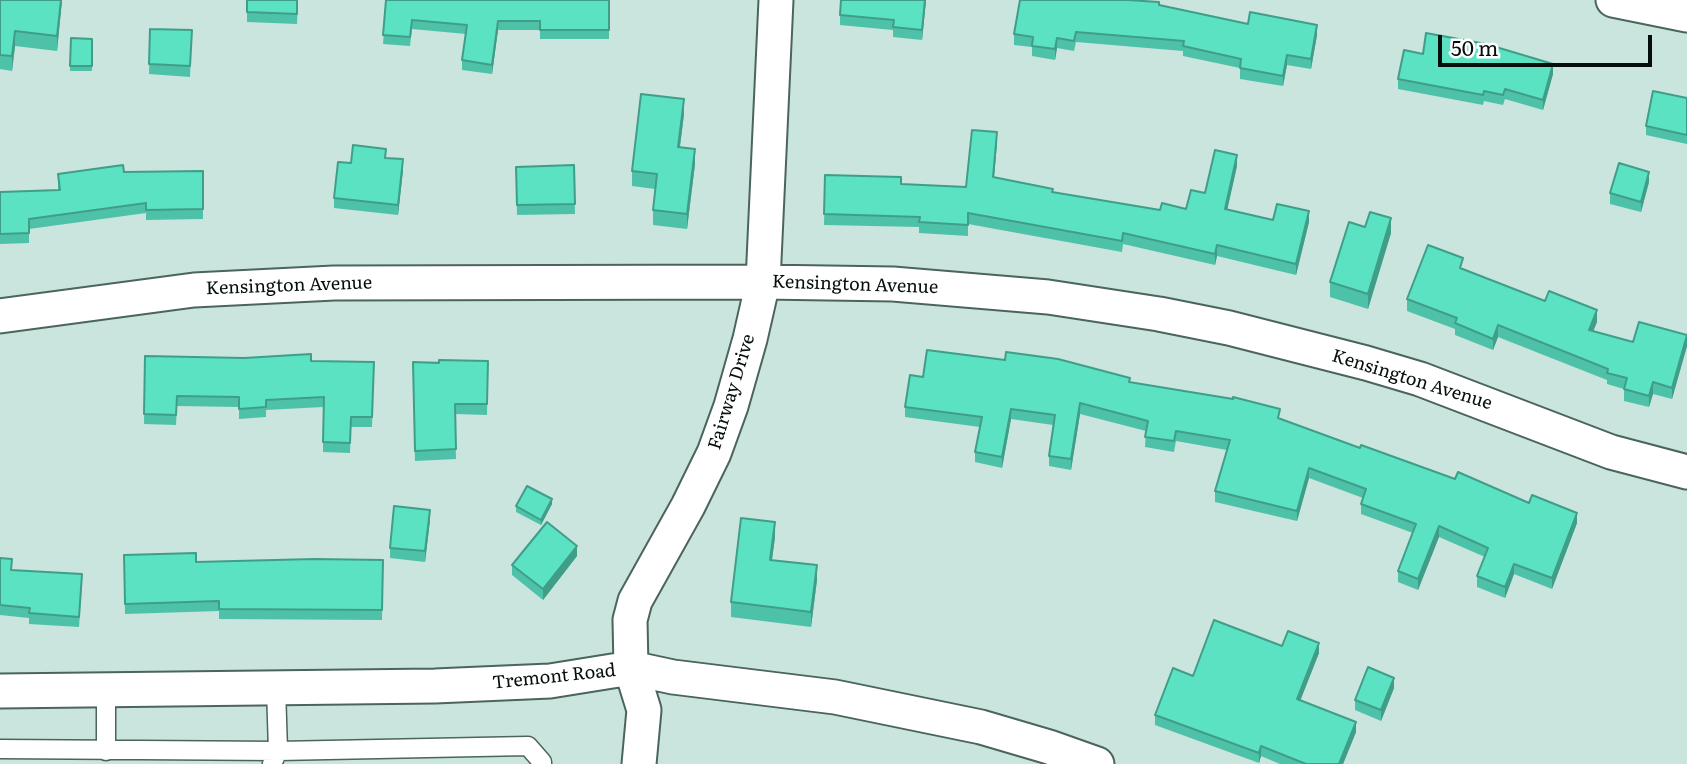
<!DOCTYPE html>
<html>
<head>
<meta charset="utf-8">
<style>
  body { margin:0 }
  #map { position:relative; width:1687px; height:764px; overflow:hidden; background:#c9e5dd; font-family:Literata,serif }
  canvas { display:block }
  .scale { position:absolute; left:1438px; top:35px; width:214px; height:32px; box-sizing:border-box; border:4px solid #050e0b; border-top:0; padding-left:9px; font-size:21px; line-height:24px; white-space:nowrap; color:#050e0b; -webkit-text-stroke:5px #fff; paint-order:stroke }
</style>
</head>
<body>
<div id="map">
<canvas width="1687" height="764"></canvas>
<div class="scale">50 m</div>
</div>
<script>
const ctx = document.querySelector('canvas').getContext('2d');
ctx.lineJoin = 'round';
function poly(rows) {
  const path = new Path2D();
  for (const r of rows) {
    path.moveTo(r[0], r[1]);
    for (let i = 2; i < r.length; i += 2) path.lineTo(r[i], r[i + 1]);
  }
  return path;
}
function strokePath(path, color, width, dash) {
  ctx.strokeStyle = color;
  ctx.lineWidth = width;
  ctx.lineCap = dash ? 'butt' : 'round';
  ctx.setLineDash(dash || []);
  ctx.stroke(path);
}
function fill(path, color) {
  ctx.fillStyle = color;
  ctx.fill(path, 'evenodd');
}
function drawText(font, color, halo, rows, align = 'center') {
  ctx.font = font + ' Literata,serif';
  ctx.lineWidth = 5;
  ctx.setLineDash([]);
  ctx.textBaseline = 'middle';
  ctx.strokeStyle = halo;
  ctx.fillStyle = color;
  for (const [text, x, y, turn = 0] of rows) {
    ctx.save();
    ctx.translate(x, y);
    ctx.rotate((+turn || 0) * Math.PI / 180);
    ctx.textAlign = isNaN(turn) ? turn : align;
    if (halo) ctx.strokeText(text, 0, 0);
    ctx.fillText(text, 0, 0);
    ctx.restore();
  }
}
const service = poly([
  [106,691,106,751],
  [0,749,278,751,528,746,542,762,542,764],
  [272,764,278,751,276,688]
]);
const minor = poly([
  [1613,0,1687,15],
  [0,316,194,290,334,283,763,282,893,284,1048,297,1159,314,1229,328,1366,363,1420,379,1611,452,1687,472],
  [0,691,435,686,550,681,631,668,673,677,835,697,981,727,1049,747,1097,764],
  [639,764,644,710,631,668,630,620,635,601,688,506,714,453,731,406,750,339,763,282,776,0]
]);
const wall = poly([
  [0,0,62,0,57,51,15,46,12,71,0,69],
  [247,0,298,0,297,24,247,22],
  [386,0,609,0,609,39,540,39,540,30,498,30,492,74,462,70,462,60,466,34,412,29,410,46,383,44],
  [926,0,922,40,893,37,893,30,840,25,840,15],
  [1159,5,1248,24,1317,35,1311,69,1287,65,1283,86,1240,79,1240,68,1183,56,1183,51,1076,42,1074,51,1057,48,1055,60,1032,56,1032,47,1014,45,1014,34],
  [150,29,192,30,190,77,149,74],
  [71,38,92,39,92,71,70,71],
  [1423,54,1553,74,1543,110,1505,99,1503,105,1484,101,1483,105,1398,89,1398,79],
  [1687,98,1687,144,1646,135,1646,126],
  [684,114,680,147,695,164,687,229,653,225,653,210,655,189,632,186,632,171],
  [997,143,994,178,1053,192,1160,210,1186,209,1237,166,1227,209,1273,220,1309,222,1296,275,1217,256,1215,265,1123,244,1122,252,968,224,968,236,919,233,919,227,824,225,825,175,901,184,966,187],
  [386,158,403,170,398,215,334,208,334,198,351,163],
  [574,165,575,214,517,215,516,167],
  [203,171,203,219,146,220,146,213,29,229,29,243,0,244,0,192,58,190,58,174,124,172],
  [1649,182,1641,212,1610,204,1610,193],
  [1365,227,1391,233,1368,309,1330,297,1330,282],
  [1463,269,1597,322,1593,331,1633,342,1687,346,1672,399,1653,394,1649,407,1624,401,1624,389,1607,384,1607,380,1498,337,1493,350,1455,335,1455,329,1407,311,1407,299],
  [145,356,311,361,374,362,372,427,351,427,350,453,323,452,323,407,266,410,266,417,239,419,239,407,177,406,176,425,144,424],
  [1005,360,1130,382,1280,419,1360,448,1577,523,1552,589,1514,574,1505,598,1477,587,1477,576,1485,557,1439,537,1418,590,1398,582,1398,571,1413,533,1361,514,1361,504,1363,498,1309,478,1297,521,1215,502,1215,491,1227,450,1176,441,1174,452,1145,447,1146,431,1080,414,1071,470,1049,466,1049,456,1053,425,1011,419,1002,468,975,462,975,452,980,427,905,417,905,407,923,377],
  [488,361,487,415,455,414,456,459,415,461,413,362],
  [552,504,541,525,516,512,516,506],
  [430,520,425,562,390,558,390,548],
  [775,537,772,560,817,580,811,627,731,617,731,602],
  [124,555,196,562,383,560,382,620,219,619,219,611,125,614],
  [577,556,543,600,512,575,512,565],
  [0,558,12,570,82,584,79,627,29,624,29,618,0,615],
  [1282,646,1319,653,1300,700,1356,732,1343,764,1280,764,1261,756,1259,763,1155,725,1155,715,1193,676],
  [1394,688,1381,721,1355,710,1355,700]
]);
const shadedWall = poly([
  [61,0,62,0,57,51,57,36],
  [925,0,926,0,922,40,922,30],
  [498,21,498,30,492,74,492,65],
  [1317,25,1317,35,1311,69,1311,59],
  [15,31,15,46,12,71,12,56],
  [1057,38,1057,48,1055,60,1055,49],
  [1287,55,1287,65,1283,86,1283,76],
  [1553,64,1553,74,1543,110,1543,100],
  [684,99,684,114,678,161,678,147],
  [997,132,997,143,993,188,993,177],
  [695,149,695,164,687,229,687,214],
  [1237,155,1237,166,1225,220,1225,209],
  [403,159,403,170,398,215,398,205],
  [1649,172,1649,182,1641,212,1641,202],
  [1309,211,1309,222,1296,275,1296,264],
  [1391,218,1391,233,1368,309,1368,294],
  [1217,245,1217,256,1215,265,1215,254],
  [1597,310,1597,322,1589,342,1589,330],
  [1498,325,1498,337,1493,350,1493,339],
  [1687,335,1687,346,1672,399,1672,388],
  [1653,382,1653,394,1649,407,1649,396],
  [1080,403,1080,414,1071,470,1071,459],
  [1011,409,1011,419,1002,468,1002,457],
  [1309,468,1309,478,1297,521,1297,511],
  [552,499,552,504,541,525,541,520],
  [430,510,430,520,425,562,425,551],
  [1577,513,1577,523,1552,589,1552,578],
  [775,522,775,537,770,574,770,560],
  [1439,526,1439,537,1418,590,1418,579],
  [577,546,577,556,543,600,543,589],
  [1514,564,1514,574,1505,598,1505,587],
  [817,565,817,580,811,627,811,612],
  [1319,643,1319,653,1297,709,1297,699],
  [1394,678,1394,688,1381,721,1381,710],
  [1356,722,1356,732,1343,764,1339,764],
  [1261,746,1261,756,1259,763,1259,753]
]);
const building = poly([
  [0,0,61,0,57,36,15,31,12,56,0,55,0,0],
  [247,0,297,0,297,14,247,12,247,0],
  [386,0,609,0,609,30,540,30,540,21,498,21,492,65,462,60,467,25,412,20,410,37,383,35,386,0],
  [841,0,925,0,922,30,893,27,894,20,840,15,841,0],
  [1020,0,1128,0,1159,2,1159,5,1248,24,1250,12,1317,25,1311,59,1287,55,1283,76,1240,68,1241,59,1183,46,1184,41,1076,32,1074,41,1057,38,1055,49,1032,46,1033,37,1014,34,1020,0],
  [150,29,192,30,190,66,149,64,150,29],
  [1426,33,1486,44,1553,64,1543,100,1505,89,1503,95,1484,91,1483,95,1398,79,1404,50,1423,54,1426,33],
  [71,38,92,39,92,66,70,66,71,38],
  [1653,91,1687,98,1687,135,1646,126,1653,91],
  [641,94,684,99,678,147,695,149,687,214,653,210,657,174,632,171,641,94],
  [972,130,997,132,993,177,1053,189,1052,192,1160,210,1162,203,1186,209,1191,190,1205,193,1215,150,1237,155,1225,209,1273,220,1277,204,1309,211,1296,264,1217,245,1215,254,1123,233,1122,241,968,213,968,225,919,222,920,217,824,214,825,175,901,177,901,184,966,187,972,130],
  [353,145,386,149,385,158,403,159,398,205,334,198,338,162,351,163,353,145],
  [1619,163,1649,172,1641,202,1610,193,1619,163],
  [123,165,124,172,203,171,203,209,146,210,146,203,29,219,29,233,0,234,0,192,60,190,58,174,123,165],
  [574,165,575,204,517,205,516,167,574,165],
  [1370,212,1391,218,1368,294,1330,282,1349,222,1365,227,1370,212],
  [1428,245,1463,258,1460,268,1545,301,1549,291,1597,310,1589,330,1633,342,1639,322,1687,335,1672,388,1653,382,1649,396,1624,389,1627,378,1607,373,1608,369,1498,325,1493,339,1455,323,1457,318,1407,299,1428,245],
  [927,350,1005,360,1006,352,1058,359,1130,378,1129,382,1233,399,1233,397,1280,409,1278,418,1360,448,1361,445,1455,479,1458,472,1529,503,1532,495,1577,513,1552,578,1514,564,1505,587,1477,576,1488,548,1439,526,1418,579,1398,571,1416,524,1361,504,1366,489,1309,468,1297,511,1215,491,1230,440,1176,431,1174,441,1145,437,1148,421,1080,403,1071,459,1049,456,1055,415,1011,409,1002,457,975,452,982,417,905,407,910,375,923,377,927,350],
  [311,354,311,361,374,362,372,417,351,417,350,443,323,442,324,397,266,400,266,407,239,409,239,397,177,396,176,415,144,414,145,356,244,358,311,354],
  [439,360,488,361,487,404,455,404,456,449,415,451,413,362,439,363,439,360],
  [527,486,552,499,541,520,516,506,527,486],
  [394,506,430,510,425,551,390,548,394,506],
  [741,518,775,522,770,560,817,565,811,612,731,602,741,518],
  [547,522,577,546,543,589,512,565,547,522],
  [196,553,196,562,314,559,383,560,382,610,219,609,219,601,125,604,124,555,196,553],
  [0,558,12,559,11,570,82,574,79,617,29,613,30,608,0,605,0,558],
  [1214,620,1282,646,1288,631,1319,643,1297,699,1356,722,1339,764,1306,764,1261,746,1259,753,1155,715,1173,668,1193,676,1214,620],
  [1368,667,1394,678,1381,710,1355,700,1368,667]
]);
const streetNames = [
  ["Kensington Avenue",855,285,2],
  ["Kensington Avenue",289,286,-2],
  ["Kensington Avenue",1412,380,17],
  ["Fairway Drive",732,392,-73],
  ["Tremont Road",554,677,-6]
];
strokePath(service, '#4b645d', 21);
strokePath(minor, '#4b645d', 37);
strokePath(service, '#fff', 18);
strokePath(minor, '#fff', 33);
fill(wall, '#4ec2a8');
fill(shadedWall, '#409e88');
fill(building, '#5be2c3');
strokePath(building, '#409e88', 2);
drawText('18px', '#050e0b', '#fff', streetNames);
</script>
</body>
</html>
